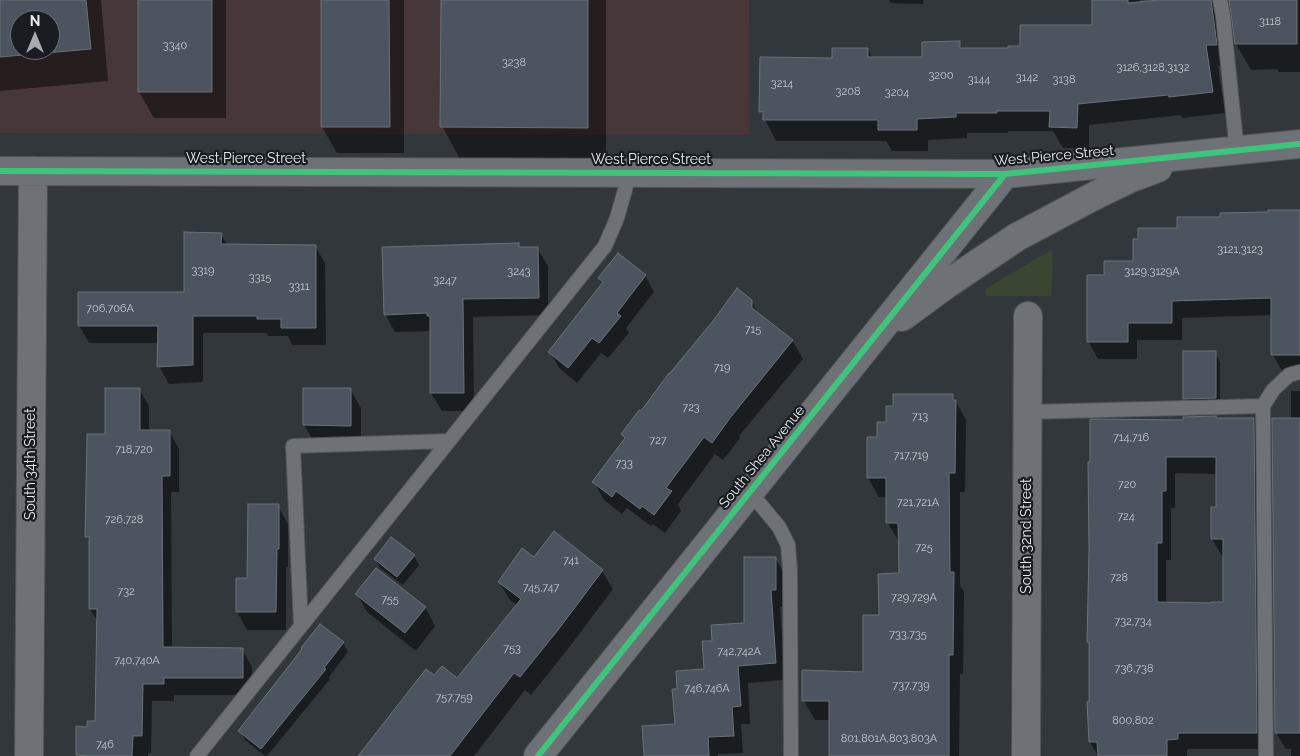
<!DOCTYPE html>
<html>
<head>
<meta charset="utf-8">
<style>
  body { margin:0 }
  #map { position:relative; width:1300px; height:756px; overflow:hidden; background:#32373c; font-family:Raleway,sans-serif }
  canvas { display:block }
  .north { position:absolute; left:10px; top:10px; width:50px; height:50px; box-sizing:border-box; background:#191d22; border:1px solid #6b6f75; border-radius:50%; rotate:0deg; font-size:14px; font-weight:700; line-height:20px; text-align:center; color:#e6ebf1 }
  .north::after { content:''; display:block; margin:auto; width:18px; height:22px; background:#a7acb2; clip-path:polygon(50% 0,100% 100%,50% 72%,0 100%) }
</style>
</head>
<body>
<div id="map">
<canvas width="1300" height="756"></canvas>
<div class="north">N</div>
</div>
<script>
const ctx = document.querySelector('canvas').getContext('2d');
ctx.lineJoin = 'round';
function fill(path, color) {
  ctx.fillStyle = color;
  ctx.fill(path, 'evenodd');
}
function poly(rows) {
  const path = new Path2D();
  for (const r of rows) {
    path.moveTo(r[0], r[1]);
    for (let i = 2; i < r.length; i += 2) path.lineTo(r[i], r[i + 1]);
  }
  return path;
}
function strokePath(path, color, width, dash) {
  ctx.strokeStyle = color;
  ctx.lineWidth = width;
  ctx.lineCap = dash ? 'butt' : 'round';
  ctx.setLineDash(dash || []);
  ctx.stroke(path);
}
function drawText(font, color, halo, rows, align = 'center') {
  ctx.font = font + ' Raleway,sans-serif';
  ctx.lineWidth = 4.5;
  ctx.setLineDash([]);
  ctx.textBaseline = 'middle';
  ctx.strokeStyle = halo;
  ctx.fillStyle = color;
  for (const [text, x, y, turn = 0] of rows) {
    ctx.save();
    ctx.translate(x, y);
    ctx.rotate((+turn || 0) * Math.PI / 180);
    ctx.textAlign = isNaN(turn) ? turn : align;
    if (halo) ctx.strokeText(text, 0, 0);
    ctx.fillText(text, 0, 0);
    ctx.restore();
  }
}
const industrial = poly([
  [0,0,749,0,750,135,0,133],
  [20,20,50,20,50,50,20,50]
]);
const green = poly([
  [1052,250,1053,268,1051,296,986,296,985,290,1005,277]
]);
const shadow = poly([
  [0,0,101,0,108,81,0,91],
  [20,20,50,20,50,50,20,50],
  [139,0,226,0,226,118,154,118,139,92],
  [322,0,404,0,404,153,337,153,322,127],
  [442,0,606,0,606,160,460,159,442,126],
  [889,0,923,0,923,4,891,3],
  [1094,0,1140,0,1140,3,1169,0,1216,0,1228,65,1218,66,1225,113,1182,118,1181,115,1089,125,1089,148,1063,148,1053,131,1008,131,1008,133,967,133,967,138,928,140,928,151,892,151,886,141,776,141,761,112,834,59,868,49,873,59,923,59,959,43,963,49,1009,49,1021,47,1094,27],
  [1230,0,1300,0,1300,72,1279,72,1277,69,1251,70,1236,44],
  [1300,211,1300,372,1283,372,1272,354,1272,315,1182,318,1182,340,1137,340,1137,359,1098,359,1088,341,1105,276,1134,263,1179,229,1222,218],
  [221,234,228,246,315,246,325,263,326,345,292,345,288,336,268,336,266,333,203,333,203,382,169,384,159,366,159,343,89,343,79,325,186,293],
  [518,244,521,248,537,248,548,266,548,315,473,317,474,411,442,411,431,393,431,331,395,332,385,314],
  [645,276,654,292,626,328,629,333,608,358,601,353,577,383,559,368,550,352,603,285,599,278],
  [751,301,758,314,792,340,803,359,739,436,740,438,723,460,715,454,678,504,681,511,665,533,653,524,651,526,627,508,622,514,604,500,594,482,625,440,622,435,641,413],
  [1215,353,1220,362,1220,407,1189,408,1184,399],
  [139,389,149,406,149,431,169,431,179,449,179,492,171,492,172,649,242,649,252,667,252,695,174,695,174,701,152,701,151,753,148,753,148,756,79,756,78,754,88,728,97,722,98,622,90,609,90,543,87,537,106,436],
  [304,389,350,389,361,408,361,444,315,443,304,425],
  [1291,391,1300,391,1300,756,1291,756,1291,749,1286,749,1276,733,1291,419],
  [952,395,966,420,965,492,960,492,960,586,964,592,963,674,960,674,959,756,830,756,830,720,815,720,804,701,804,671,864,673,880,617,900,574,899,542,888,523,887,497,879,497,868,478,878,438,887,423,894,407],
  [1216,419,1254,419,1263,436,1266,749,1187,749,1187,756,1098,756,1090,742,1090,645,1088,641,1090,550,1184,421],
  [1175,473,1217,474,1217,508,1212,508,1212,539,1222,556,1224,556,1224,603,1166,603,1166,560,1171,560,1171,508,1175,508],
  [278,506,288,524,288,567,286,567,286,630,247,630,237,612,237,579,248,579],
  [391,539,414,556,419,565,403,585,380,568,375,559],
  [775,558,786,576,786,607,780,607,785,680,748,683,750,724,741,724,743,753,718,754,718,756,645,756,676,725,678,690,705,671,714,642,745,624],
  [534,559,602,571,613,589,568,649,531,695,525,690,474,756,360,756,434,677,457,680,517,605,510,600,499,582],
  [357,594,425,607,435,626,416,651,367,612],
  [321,625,343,643,348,652,329,677,330,679,267,756,265,756,245,740,240,731]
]);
const building = poly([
  [0,0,86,0,91,49,0,57,0,0],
  [20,20,50,20,50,50,20,50,20,20],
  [138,0,212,0,212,92,138,92,138,0],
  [321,0,389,0,390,127,321,127,321,0],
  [441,0,588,0,588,128,440,127,441,0],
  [1092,0,1128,0,1128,3,1158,0,1211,0,1217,45,1206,45,1213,92,1169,97,1168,95,1078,104,1077,128,1049,127,1050,111,997,111,997,113,956,113,956,117,917,119,917,130,878,130,878,120,763,120,763,112,759,112,760,57,832,58,832,48,868,48,868,57,922,57,922,42,960,41,960,48,1008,48,1008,46,1020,46,1020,25,1092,25,1092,0],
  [1229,0,1297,0,1297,44,1235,44,1229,0],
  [1268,210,1300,210,1300,355,1271,355,1271,298,1172,301,1172,323,1128,323,1128,342,1087,342,1087,275,1104,275,1104,261,1133,261,1133,239,1138,239,1138,228,1177,228,1177,217,1220,217,1220,213,1268,212,1268,210],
  [184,232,222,233,221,244,316,245,316,328,281,328,281,319,257,319,257,316,193,316,193,365,157,367,158,326,78,326,78,292,184,292,184,232],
  [519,243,519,247,538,247,539,298,463,299,464,393,430,393,430,316,427,316,427,313,384,315,382,247,519,243],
  [618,253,646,275,617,313,621,316,599,343,592,338,568,368,548,352,603,282,598,278,618,253],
  [737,288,752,300,752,308,793,340,730,418,712,443,704,437,666,488,672,491,654,515,642,506,640,509,616,491,612,497,592,482,625,438,621,434,639,410,641,411,669,373,670,373,713,321,737,288],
  [1183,351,1216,351,1216,398,1183,399,1183,351],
  [105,388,140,388,140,430,170,430,170,476,162,476,163,647,243,648,243,678,164,678,164,684,143,684,142,736,133,736,132,756,89,756,76,755,76,726,87,727,87,721,95,721,97,609,89,609,89,537,85,537,87,434,105,434,105,388],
  [303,388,351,388,351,426,303,425,303,388],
  [893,394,953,394,953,400,956,400,955,473,949,473,950,572,954,572,953,655,949,655,949,756,829,756,829,701,802,701,802,670,863,672,863,615,879,615,878,574,899,573,898,523,886,523,886,478,867,478,867,437,877,437,877,422,886,422,886,406,893,406,893,394],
  [1216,416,1216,418,1254,418,1257,733,1178,733,1178,739,1167,740,1167,756,1098,756,1097,742,1089,742,1087,702,1089,702,1089,642,1087,642,1089,550,1088,462,1090,462,1090,419,1183,420,1183,417,1216,416],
  [1166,457,1216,457,1216,507,1211,507,1211,539,1223,539,1223,602,1211,602,1211,603,1157,602,1157,543,1162,543,1162,491,1166,491,1166,457],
  [1272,418,1300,418,1300,733,1275,733,1272,418],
  [248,504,279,504,279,549,277,549,276,612,236,612,236,578,247,578,248,504],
  [554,531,603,570,558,630,520,677,514,673,450,756,358,756,426,669,434,675,442,666,457,678,521,599,498,582,522,548,534,557,554,531],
  [391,537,415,555,397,577,374,559,391,537],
  [744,557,776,557,776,590,771,590,776,663,738,666,741,706,732,707,734,736,708,737,709,756,644,756,642,726,675,724,672,689,677,689,676,671,704,669,702,641,712,641,711,625,744,623,744,557],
  [376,568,426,607,405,633,355,594,376,568],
  [320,624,344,642,324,668,326,669,261,749,238,731,302,649,301,648,320,624]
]);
const lane = poly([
  [1220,0,1223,16,1237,152],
  [1263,406,1266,756],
  [1027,412,1263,406,1273,390,1289,375,1300,372],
  [750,492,779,527,788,545,790,570,791,756],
  [301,626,293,446,449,441],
  [197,756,605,246,617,218,630,172]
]);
const street = poly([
  [0,171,1005,174,1300,144],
  [902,317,947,284,1017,237,1096,195,1129,179,1158,168],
  [29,756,33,171],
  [538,756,1005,174],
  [1026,756,1028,316]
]);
const cycleway = poly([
  [0,171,1005,174,1300,144],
  [538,756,1005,174]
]);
const numberNames = [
  ["3118",1270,22],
  ["3340",175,46],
  ["3238",514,63],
  ["3126,3128,3132",1153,68],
  ["3200",941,76],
  ["3142",1027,78],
  ["3144",979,80],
  ["3138",1064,80],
  ["3214",782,84],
  ["3208",848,92],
  ["3204",897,93],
  ["3121,3123",1240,250],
  ["3319",203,271],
  ["3243",519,272],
  ["3129,3129A",1152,272],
  ["3315",260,278],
  ["3247",445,281],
  ["3311",299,287],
  ["706,706A",110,309],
  ["715",753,330],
  ["719",722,368],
  ["723",691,408],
  ["713",920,417],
  ["714,716",1131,438],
  ["727",658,441],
  ["718,720",134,450],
  ["717,719",911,456],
  ["733",624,464],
  ["720",1127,485],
  ["721,721A",918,503],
  ["724",1126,517],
  ["726,728",124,520],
  ["725",924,548],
  ["741",571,561],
  ["728",1119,578],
  ["745,747",541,588],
  ["732",126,592],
  ["729,729A",914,598],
  ["755",390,600],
  ["732,734",1133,622],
  ["733,735",908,635],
  ["753",512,649],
  ["742,742A",739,652],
  ["740,740A",137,661],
  ["736,738",1134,669],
  ["737,739",911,686],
  ["746,746A",707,689],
  ["757,759",454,698],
  ["800,802",1133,721],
  ["801,801A,803,803A",889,739],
  ["746",105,745]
];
const streetNames = [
  ["West Pierce Street",1054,156,-5],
  ["West Pierce Street",246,159],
  ["West Pierce Street",651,160],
  ["South Shea Avenue",762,457,-51],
  ["South 34th Street",31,464,-90],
  ["South 32nd Street",1027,536,-90]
];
fill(industrial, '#483739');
fill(green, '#3a4631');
fill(shadow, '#0007');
fill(building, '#4c555f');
strokePath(building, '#6d7175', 1);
strokePath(lane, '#4f5458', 16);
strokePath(street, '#4f5458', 30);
strokePath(lane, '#6e7277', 14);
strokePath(street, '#6e7277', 28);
strokePath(cycleway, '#40c37c', 6);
drawText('11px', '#c0c6cc', null, numberNames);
drawText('14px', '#e6ebf1', '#191d22', streetNames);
</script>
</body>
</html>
